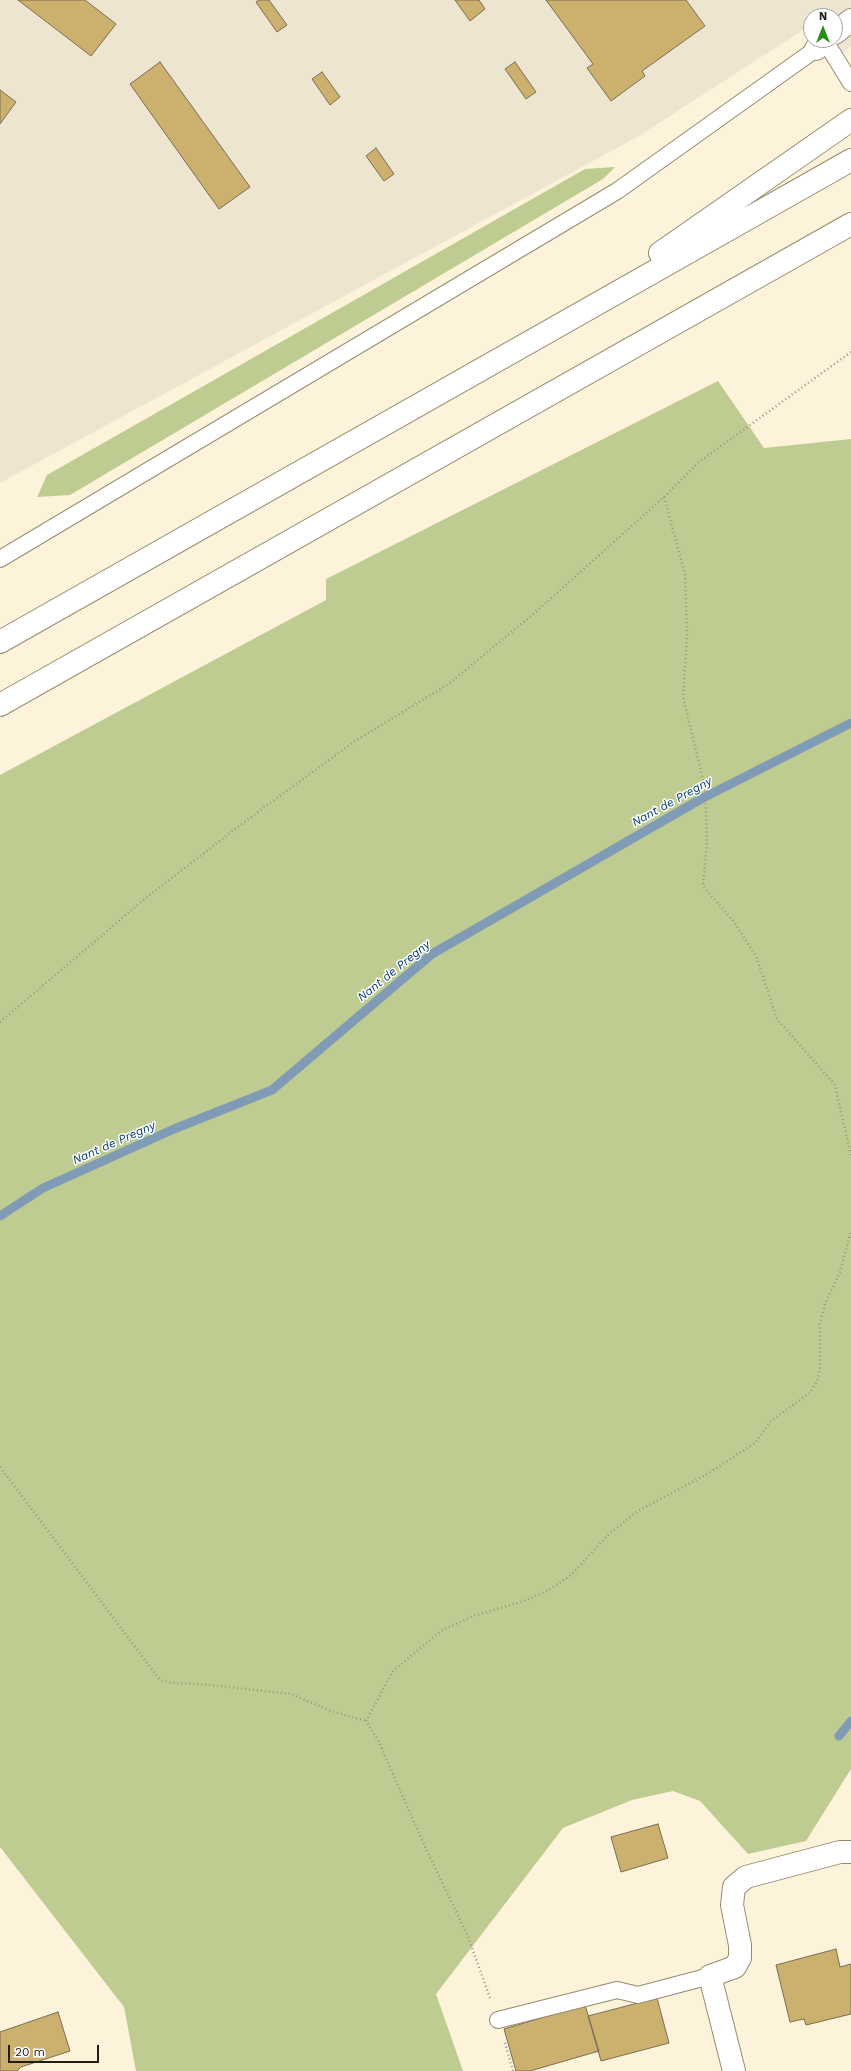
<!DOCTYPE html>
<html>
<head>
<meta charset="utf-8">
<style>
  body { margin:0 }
  #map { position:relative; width:851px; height:2071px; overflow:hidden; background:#fdf3db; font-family:"Work Sans",sans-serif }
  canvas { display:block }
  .north { position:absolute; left:803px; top:8px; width:40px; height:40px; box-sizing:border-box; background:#fff; border:1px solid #a6a5a0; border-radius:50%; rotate:0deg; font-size:11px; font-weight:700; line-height:16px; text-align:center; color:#211d12 }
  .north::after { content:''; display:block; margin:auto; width:14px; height:18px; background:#289012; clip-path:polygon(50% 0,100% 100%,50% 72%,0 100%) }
  .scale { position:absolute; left:8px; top:2045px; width:91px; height:18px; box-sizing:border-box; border:2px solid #211d12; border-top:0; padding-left:5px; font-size:12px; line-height:14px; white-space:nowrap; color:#211d12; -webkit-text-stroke:3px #fff; paint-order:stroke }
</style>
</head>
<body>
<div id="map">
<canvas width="851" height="2071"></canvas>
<div class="north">N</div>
<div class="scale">20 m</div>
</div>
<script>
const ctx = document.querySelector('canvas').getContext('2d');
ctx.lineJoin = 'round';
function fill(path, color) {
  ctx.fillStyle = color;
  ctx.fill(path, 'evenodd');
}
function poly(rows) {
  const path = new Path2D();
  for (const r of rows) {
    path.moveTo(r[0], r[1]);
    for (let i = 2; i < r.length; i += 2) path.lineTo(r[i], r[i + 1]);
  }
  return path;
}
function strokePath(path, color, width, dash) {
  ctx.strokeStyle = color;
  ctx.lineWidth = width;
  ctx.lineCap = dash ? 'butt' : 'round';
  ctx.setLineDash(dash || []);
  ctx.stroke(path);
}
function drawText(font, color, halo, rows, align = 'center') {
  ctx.font = font + ' "Work Sans",sans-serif';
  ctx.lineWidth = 3;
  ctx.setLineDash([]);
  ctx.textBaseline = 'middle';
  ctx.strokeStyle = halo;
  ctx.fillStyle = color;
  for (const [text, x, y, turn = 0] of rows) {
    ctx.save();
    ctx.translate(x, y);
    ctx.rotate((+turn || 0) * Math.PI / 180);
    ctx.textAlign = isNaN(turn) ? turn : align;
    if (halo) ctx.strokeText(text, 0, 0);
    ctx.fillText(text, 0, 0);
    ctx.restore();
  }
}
const industrial = poly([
  [0,0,851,0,851,47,829,63,814,40,835,40,835,16,811,16,811,36,806,28,639,136,0,483]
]);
const green = poly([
  [615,167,603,179,70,495,37,497,47,475,585,169],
  [718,381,764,448,851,439,851,1769,806,1841,748,1854,700,1801,673,1791,632,1800,563,1828,436,1994,463,2071,136,2071,124,2007,0,1847,0,775,326,600,326,579]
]);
const stream = poly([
  [0,1216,43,1188,174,1129,272,1090,432,954,701,799,851,723],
  [839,1736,851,1721]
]);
const building = poly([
  [18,0,85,0,116,24,91,56,18,0],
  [259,0,269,0,287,25,277,32,256,2,259,0],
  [455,0,479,0,485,9,470,21,455,0],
  [546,0,686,0,705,26,642,71,645,76,611,101,587,68,593,64,546,0],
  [160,62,250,187,219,209,130,84,160,62],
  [515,62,536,92,526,99,505,69,515,62],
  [322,72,340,97,330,105,312,79,322,72],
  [0,90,16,102,0,124,0,90],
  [376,148,394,174,384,181,366,156,376,148],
  [658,1824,668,1858,621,1872,611,1837,658,1824],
  [836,1949,840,1967,851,1964,851,2014,806,2025,804,2019,790,2022,776,1965,836,1949],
  [657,1998,669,2043,601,2061,588,2016,657,1998],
  [585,2005,599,2051,530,2071,516,2071,504,2029,585,2005],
  [58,2012,70,2051,21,2067,17,2071,0,2071,0,2032,58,2012]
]);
const path = poly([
  [664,497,685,574,687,636,683,697,705,788,707,842,703,886,734,922,756,956,777,1019,835,1085,851,1156],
  [0,1022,147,897,243,823,352,743,450,683,537,611,664,497,699,462,851,352],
  [0,1467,160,1680,172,1683,200,1684,291,1694,331,1711,366,1721],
  [490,1998,467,1934,426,1849,379,1742,366,1721,393,1671,441,1631,473,1616,524,1601,549,1590,571,1575,609,1534,638,1511,709,1473,755,1443,771,1421,810,1393,817,1381,820,1370,820,1324,825,1304,840,1272,851,1231],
  [505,2043,513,2071]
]);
const lane = poly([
  [825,41,851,83],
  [0,559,617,191,816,49],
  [498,2020,617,1990,638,1995,710,1976]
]);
const street = poly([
  [835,33,851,20],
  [816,49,826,40],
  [734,2071,710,1976,735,1967,740,1958,740,1945,732,1905,734,1887,746,1877,840,1852,851,1852]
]);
const highway = poly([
  [660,253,851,120],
  [0,642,851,160],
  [0,705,851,224]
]);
const waterNames = [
  ["Nant de Pregny",672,802,-29],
  ["Nant de Pregny",394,971,-39],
  ["Nant de Pregny",114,1143,-24]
];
fill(industrial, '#eee5d0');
fill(green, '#bfcc91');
strokePath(stream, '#809bb6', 9);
fill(building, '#ccb06d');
strokePath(building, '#796e53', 1);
strokePath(lane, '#958a6e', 18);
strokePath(street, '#958a6e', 24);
strokePath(highway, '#958a6e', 24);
strokePath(path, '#9c9583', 2.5, [1, 3]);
strokePath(lane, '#fff', 16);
strokePath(street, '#fff', 22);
strokePath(highway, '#fff', 22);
drawText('italic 12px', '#013969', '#fff', waterNames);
</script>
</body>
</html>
